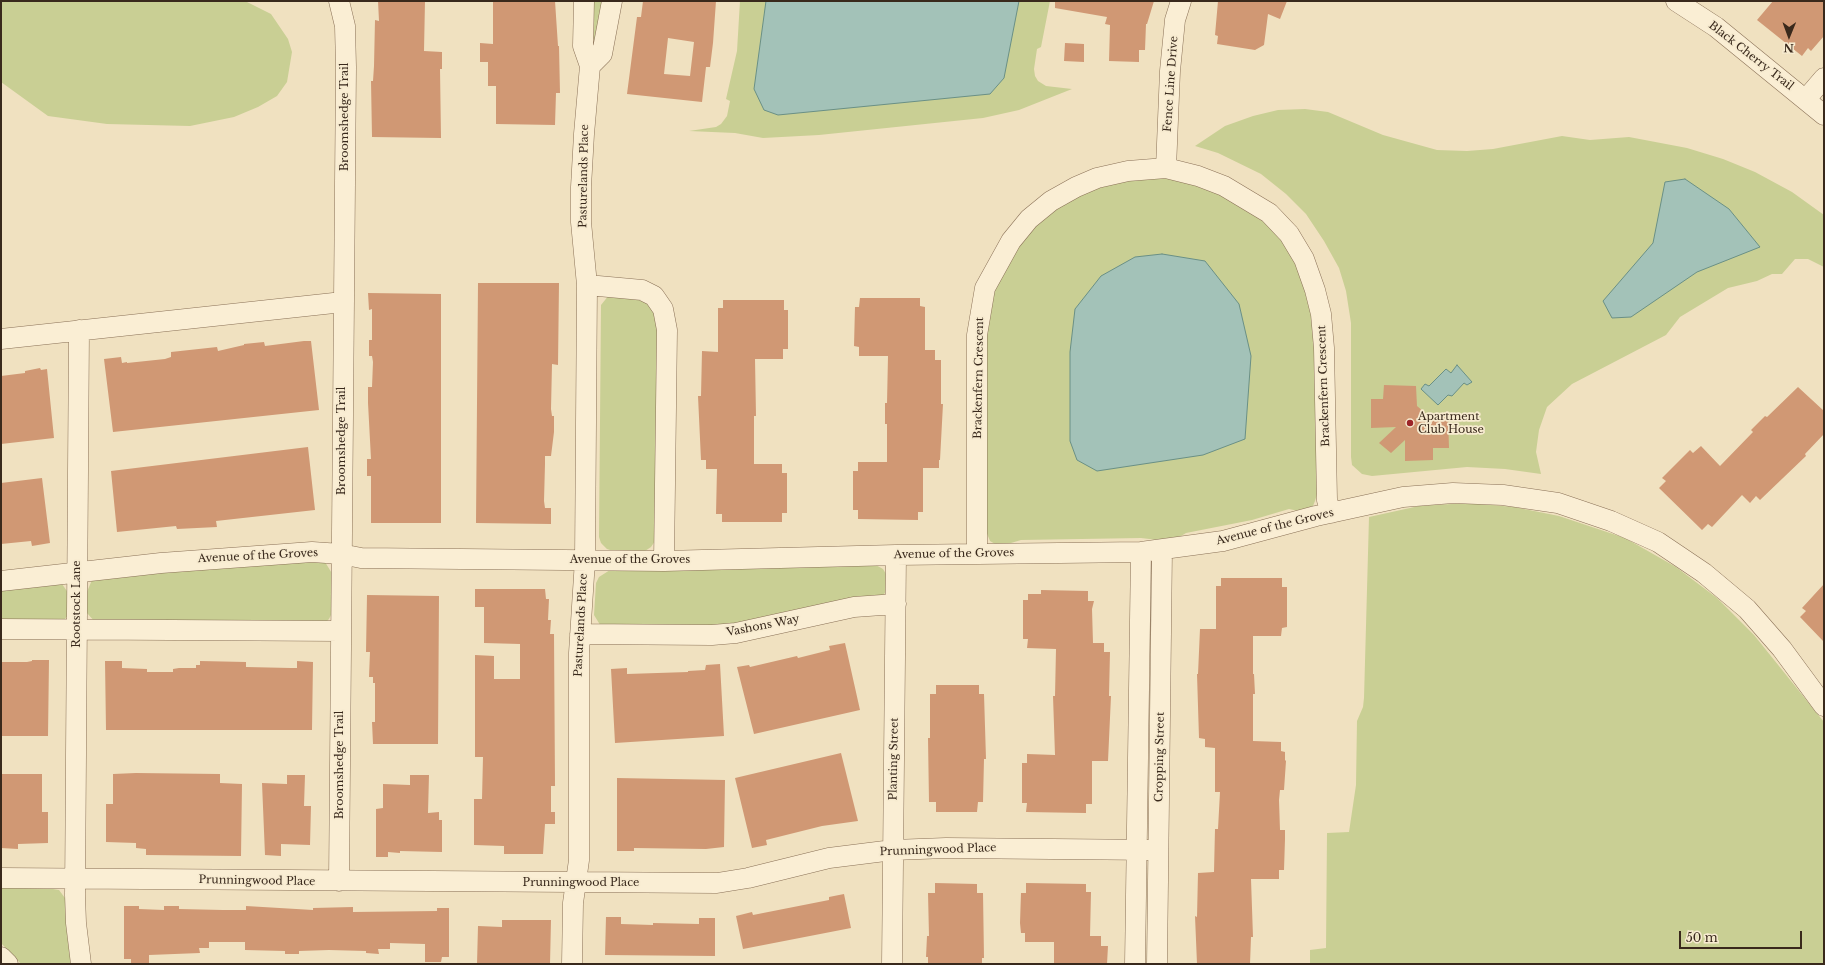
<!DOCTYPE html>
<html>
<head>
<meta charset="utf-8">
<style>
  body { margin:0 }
  #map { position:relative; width:1825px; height:965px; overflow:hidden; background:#f0e1c0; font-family:"Libre Baskerville",serif }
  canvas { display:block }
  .frame { position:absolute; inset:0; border:2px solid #39291c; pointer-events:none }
  .north { position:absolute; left:1769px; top:16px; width:40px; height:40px; -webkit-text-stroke:3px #f7ebd0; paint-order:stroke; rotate:181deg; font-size:11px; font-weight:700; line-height:16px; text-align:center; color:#39291c }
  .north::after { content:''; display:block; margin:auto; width:14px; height:18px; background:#39291c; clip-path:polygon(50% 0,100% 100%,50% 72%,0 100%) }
  .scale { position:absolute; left:1679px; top:931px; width:123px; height:18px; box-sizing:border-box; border:2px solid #39291c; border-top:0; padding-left:5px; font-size:12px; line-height:14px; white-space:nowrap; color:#39291c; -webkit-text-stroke:3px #f7ebd0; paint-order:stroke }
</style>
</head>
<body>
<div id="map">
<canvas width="1825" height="965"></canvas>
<div class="frame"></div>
<div class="north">N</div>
<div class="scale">50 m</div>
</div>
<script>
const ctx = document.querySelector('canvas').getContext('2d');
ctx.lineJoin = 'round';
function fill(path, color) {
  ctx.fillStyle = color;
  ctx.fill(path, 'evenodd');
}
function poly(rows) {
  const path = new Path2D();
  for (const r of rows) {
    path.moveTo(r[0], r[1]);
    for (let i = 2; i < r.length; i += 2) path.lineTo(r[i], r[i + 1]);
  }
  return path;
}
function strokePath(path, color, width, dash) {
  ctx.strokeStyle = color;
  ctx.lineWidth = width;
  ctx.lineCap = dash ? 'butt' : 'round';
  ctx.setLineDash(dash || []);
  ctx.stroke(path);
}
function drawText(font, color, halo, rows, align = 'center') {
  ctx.font = font + ' "Libre Baskerville",serif';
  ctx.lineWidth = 3.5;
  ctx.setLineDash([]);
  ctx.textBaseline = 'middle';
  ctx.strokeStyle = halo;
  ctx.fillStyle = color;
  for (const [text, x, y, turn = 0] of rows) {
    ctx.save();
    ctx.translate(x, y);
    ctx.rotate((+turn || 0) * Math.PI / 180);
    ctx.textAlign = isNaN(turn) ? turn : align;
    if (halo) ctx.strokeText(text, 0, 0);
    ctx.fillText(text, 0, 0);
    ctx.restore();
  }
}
const green = poly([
  [1,1,245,1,271,14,288,39,292,52,287,82,277,96,258,107,234,117,190,126,107,124,48,116,1,82],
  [594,1,607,1,595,42,593,39],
  [740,1,1050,1,1041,47,1037,49,1034,69,1035,76,1038,81,1046,86,1072,89,1019,110,983,118,819,135,763,138,735,133,689,131,716,127,721,124,727,116,730,101,726,99,737,51],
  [1305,109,1328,112,1383,135,1437,150,1467,151,1493,149,1562,136,1590,140,1629,137,1687,148,1723,159,1755,172,1792,192,1824,215,1824,267,1808,259,1795,259,1782,274,1772,274,1757,281,1728,288,1680,317,1666,335,1572,384,1547,407,1539,430,1536,452,1541,474,1505,469,1467,467,1372,476,1362,474,1352,465,1351,457,1351,323,1346,291,1339,268,1324,241,1306,214,1286,194,1261,174,1218,153,1195,146,1225,126,1253,116,1278,110],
  [1162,177,1179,180,1209,188,1261,218,1282,240,1299,268,1316,333,1317,494,1315,501,1313,506,1303,512,1289,509,1252,520,1186,533,1176,539,1166,541,1141,538,1021,540,1001,546,995,544,990,541,986,531,986,337,991,301,998,281,1014,253,1032,229,1052,212,1087,192,1118,182],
  [640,294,659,317,655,541,651,547,645,551,613,551,607,549,601,543,599,537,601,305,609,295],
  [1468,503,1514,507,1559,516,1625,538,1676,567,1717,598,1754,635,1824,722,1824,964,1310,964,1310,950,1326,948,1327,833,1349,832,1356,785,1357,721,1363,707,1364,698,1369,517,1419,506],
  [307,558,325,562,333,575,333,611,329,619,326,622,95,622,87,613,86,594,92,580],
  [874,564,883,569,886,574,886,591,883,596,754,626,602,628,594,615,596,583,599,577,610,570,714,570],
  [56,582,62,584,69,594,69,614,64,620,1,623,1,587],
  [1,887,53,889,59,890,68,902,73,964,21,964,1,943]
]);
const water = poly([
  [766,1,1019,1,1004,78,990,94,778,115,764,110,754,89,766,1],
  [1685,179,1729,209,1760,247,1697,272,1631,317,1612,318,1603,301,1653,243,1665,182,1685,179],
  [1162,254,1205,261,1239,304,1251,356,1245,439,1203,455,1097,471,1077,460,1070,441,1070,352,1075,309,1101,276,1135,257,1162,254],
  [1457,365,1472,382,1467,385,1464,383,1452,396,1448,395,1438,405,1421,389,1425,384,1429,386,1446,369,1451,373,1457,365]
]);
const building = poly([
  [378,1,425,1,424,51,442,52,442,69,440,69,441,138,372,137,371,81,373,81,374,66,375,20,379,21],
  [493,1,555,1,558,46,559,46,560,93,556,93,555,125,496,124,496,86,488,86,488,62,480,62,480,43,493,44],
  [643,1,716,1,713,43,710,67,706,67,702,102,627,94,637,17,641,17],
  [668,38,694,42,690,76,664,74],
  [1055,1,1154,1,1147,24,1146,24,1145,50,1139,50,1139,62,1109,61,1110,25,1105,24,1107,17,1055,8],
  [1218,1,1287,1,1280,19,1268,14,1264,45,1255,50,1217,44,1218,36,1215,35],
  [1773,1,1824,1,1824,36,1811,51,1808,48,1802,56,1757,20],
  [1065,43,1084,44,1084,62,1064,61],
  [478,283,559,283,558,365,552,364,551,409,552,416,554,416,554,432,551,456,545,456,545,464,544,501,545,508,551,508,551,524,476,523],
  [368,293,441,294,441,523,371,523,371,476,367,476,367,459,371,459,368,403,368,387,372,387,373,362,372,356,369,356,369,340,372,340,372,309,369,310],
  [860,298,920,298,920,306,925,307,925,350,935,350,935,360,941,360,941,404,943,404,940,460,939,460,939,468,923,468,923,512,918,512,918,520,858,519,858,510,853,510,853,471,858,471,858,462,887,462,887,424,885,424,885,403,887,403,888,356,859,356,859,347,854,346,855,307,859,307],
  [723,300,784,300,784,310,788,310,788,349,783,349,783,359,755,359,756,416,754,416,754,464,782,464,782,473,787,473,787,513,782,513,782,522,722,522,722,514,716,514,717,469,706,469,706,460,701,460,698,396,701,396,702,351,718,352,718,308,723,308],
  [304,341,311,341,319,410,113,432,104,359,121,357,122,363,127,362,127,363,165,359,171,357,171,352,217,347,218,351,244,345,244,344,264,342,265,346],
  [40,368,41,370,47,369,54,438,1,444,1,376,25,373,25,371],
  [1384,385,1416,386,1417,406,1430,417,1448,417,1449,448,1433,448,1433,460,1405,461,1405,440,1391,453,1379,443,1396,427,1371,428,1371,399,1383,399],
  [1798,387,1824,411,1824,434,1805,454,1806,456,1760,500,1756,496,1750,503,1742,495,1712,527,1708,524,1702,530,1659,488,1666,481,1662,478,1690,450,1693,453,1701,446,1720,466,1753,432,1751,430,1765,416,1767,417],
  [308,447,315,510,216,521,217,527,177,529,176,526,117,532,111,471],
  [42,478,50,543,32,546,31,541,1,544,1,483],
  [1221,578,1282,578,1282,587,1287,587,1287,627,1282,628,1281,636,1253,636,1253,674,1254,674,1255,694,1253,694,1253,741,1281,742,1281,751,1285,752,1285,760,1286,761,1284,790,1280,790,1279,800,1280,830,1285,830,1285,839,1284,870,1279,870,1279,879,1251,879,1253,937,1251,937,1250,964,1197,964,1195,916,1197,917,1198,873,1214,872,1215,829,1218,829,1220,792,1215,792,1215,748,1205,747,1205,739,1199,738,1197,674,1198,674,1200,629,1216,629,1216,586,1221,586],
  [1824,584,1824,642,1800,617,1806,611,1802,608],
  [475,589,545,589,546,599,549,599,548,620,551,620,550,634,554,634,555,786,551,786,551,812,555,812,555,824,545,824,543,854,504,854,504,846,474,845,474,799,482,799,483,757,475,757,475,655,494,656,494,679,520,679,520,644,484,643,484,607,475,607],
  [1041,590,1088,591,1088,601,1094,601,1092,609,1093,643,1104,643,1104,652,1110,652,1109,696,1111,696,1108,761,1092,761,1092,804,1086,804,1086,813,1026,812,1027,803,1022,803,1022,763,1027,763,1027,754,1055,755,1053,696,1055,696,1056,649,1027,648,1028,639,1023,639,1023,600,1028,600,1028,594,1041,594],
  [367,595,439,596,438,744,373,744,372,722,375,722,375,683,373,683,373,677,369,677,370,652,366,652],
  [845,643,860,710,754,734,737,667,749,665,750,667,797,656,798,658,830,650,829,646],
  [32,660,49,660,48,736,1,736,1,662,27,662,32,661],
  [105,661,122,661,122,668,147,669,147,672,173,672,173,669,179,668,196,668,196,665,200,665,200,661,246,662,246,667,291,668,297,668,297,661,313,662,312,730,106,730],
  [720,664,724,736,615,743,611,669,627,668,627,674,688,672,688,671,705,670,706,665],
  [936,685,979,685,979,694,984,694,986,759,984,759,983,802,978,802,977,812,936,812,936,802,929,802,928,738,930,738,930,694,936,694],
  [841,753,858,821,822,826,766,840,767,845,752,848,735,778],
  [136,773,220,774,220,783,242,784,241,856,146,855,146,849,136,848,136,843,106,842,106,804,113,804,113,774],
  [1,774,42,774,42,812,48,812,48,843,18,844,18,849,1,848],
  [287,775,305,775,304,806,311,806,310,845,281,844,281,856,265,855,262,783,287,784],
  [410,775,429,775,428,813,439,812,439,820,442,820,442,852,400,851,400,853,388,852,388,857,376,857,376,809,383,808,383,784,410,785],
  [617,778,725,780,724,847,706,849,634,848,634,851,617,851],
  [935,883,977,884,977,893,983,893,984,958,982,958,982,964,928,964,928,957,926,957,927,936,929,936,928,893,935,893],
  [1026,883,1086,884,1086,892,1091,892,1090,936,1101,936,1101,946,1108,946,1107,964,1054,964,1054,942,1025,942,1025,933,1021,933,1020,923,1021,893,1026,893],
  [844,894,851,928,743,949,736,916,752,912,753,915,829,900,829,897],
  [124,906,139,906,139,909,164,910,164,906,179,906,179,909,223,910,246,910,246,906,313,910,313,908,353,907,353,912,437,911,437,908,449,908,449,957,442,957,441,962,425,962,425,944,390,943,390,949,378,949,379,954,366,953,366,951,329,950,299,951,299,954,285,954,285,951,245,950,245,942,209,942,209,948,199,948,200,953,149,955,149,964,131,964,131,959,124,959],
  [606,917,621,917,621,924,653,925,653,923,699,924,699,918,715,918,715,956,605,955],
  [502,920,551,920,550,964,477,964,478,926,502,927]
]);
const minor = poly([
  [339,1,345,26,346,67,339,881],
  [1676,1,1716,27,1824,115],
  [590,66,602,54,612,1],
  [1806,99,1824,78],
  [1166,168,1170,71,1175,20,1181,1],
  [587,285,642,290,654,296,663,309,667,330,664,561],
  [79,330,75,895,76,923,81,964],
  [1,339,343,302],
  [977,553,977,335,985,288,1011,241,1029,219,1051,201,1076,187,1097,178,1128,171,1166,168,1198,176,1224,186,1269,213,1289,234,1304,259,1315,290,1321,314,1324,348,1327,500,1331,513],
  [1,581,161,563,312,552,341,554,361,558,664,561,896,555,1141,552,1223,541,1316,516,1403,497,1453,493,1503,495,1558,503,1611,521,1658,542,1704,573,1747,609,1782,649,1824,706],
  [1,629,341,631],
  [580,634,712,635,736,633,854,607,896,604],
  [1,878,717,883,748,878,829,858,893,850,946,848,1158,850],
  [1,957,8,964],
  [572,964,573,903,579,860,579,653,585,560,587,285,581,222,581,187,584,134,590,66,583,46,584,1],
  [892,964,896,555],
  [1135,964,1141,552],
  [1157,964,1162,550]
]);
const markers = [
  [1410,423,4,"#9c2428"]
];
const streetNames = [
  ["Black Cherry Trail",1751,56,38],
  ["Fence Line Drive",1171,84,-86],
  ["Broomshedge Trail",345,117,-90],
  ["Pasturelands Place",584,176,-89],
  ["Brackenfern Crescent",979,378,-89],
  ["Brackenfern Crescent",1324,386,-92],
  ["Broomshedge Trail",342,441,-90],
  ["Avenue of the Groves",1275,527,-14],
  ["Avenue of the Groves",954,554,-1],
  ["Avenue of the Groves",258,556,-3],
  ["Avenue of the Groves",630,560],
  ["Rootstock Lane",77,604,-90],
  ["Pasturelands Place",581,625,-87],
  ["Vashons Way",763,626,-11],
  ["Cropping Street",1160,757,-89],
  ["Planting Street",894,759,-89],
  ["Broomshedge Trail",340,765,-90],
  ["Prunningwood Place",938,850,-2],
  ["Prunningwood Place",257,881,1],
  ["Prunningwood Place",581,883]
];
const poiNames = [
  ["Apartment",1418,417],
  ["Club House",1418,430]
];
fill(green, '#c9cf94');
fill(water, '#a3c2b8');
strokePath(water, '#6a9086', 1);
fill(building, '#d09874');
strokePath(minor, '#8a7157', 21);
strokePath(minor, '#faeed4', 20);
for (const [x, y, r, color] of markers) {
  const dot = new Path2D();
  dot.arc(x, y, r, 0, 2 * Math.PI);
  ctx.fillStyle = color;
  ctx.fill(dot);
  strokePath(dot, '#f7ebd0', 1.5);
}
drawText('11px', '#39291c', '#f7ebd0', streetNames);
drawText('11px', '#39291c', '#f7ebd0', poiNames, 'left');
</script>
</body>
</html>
